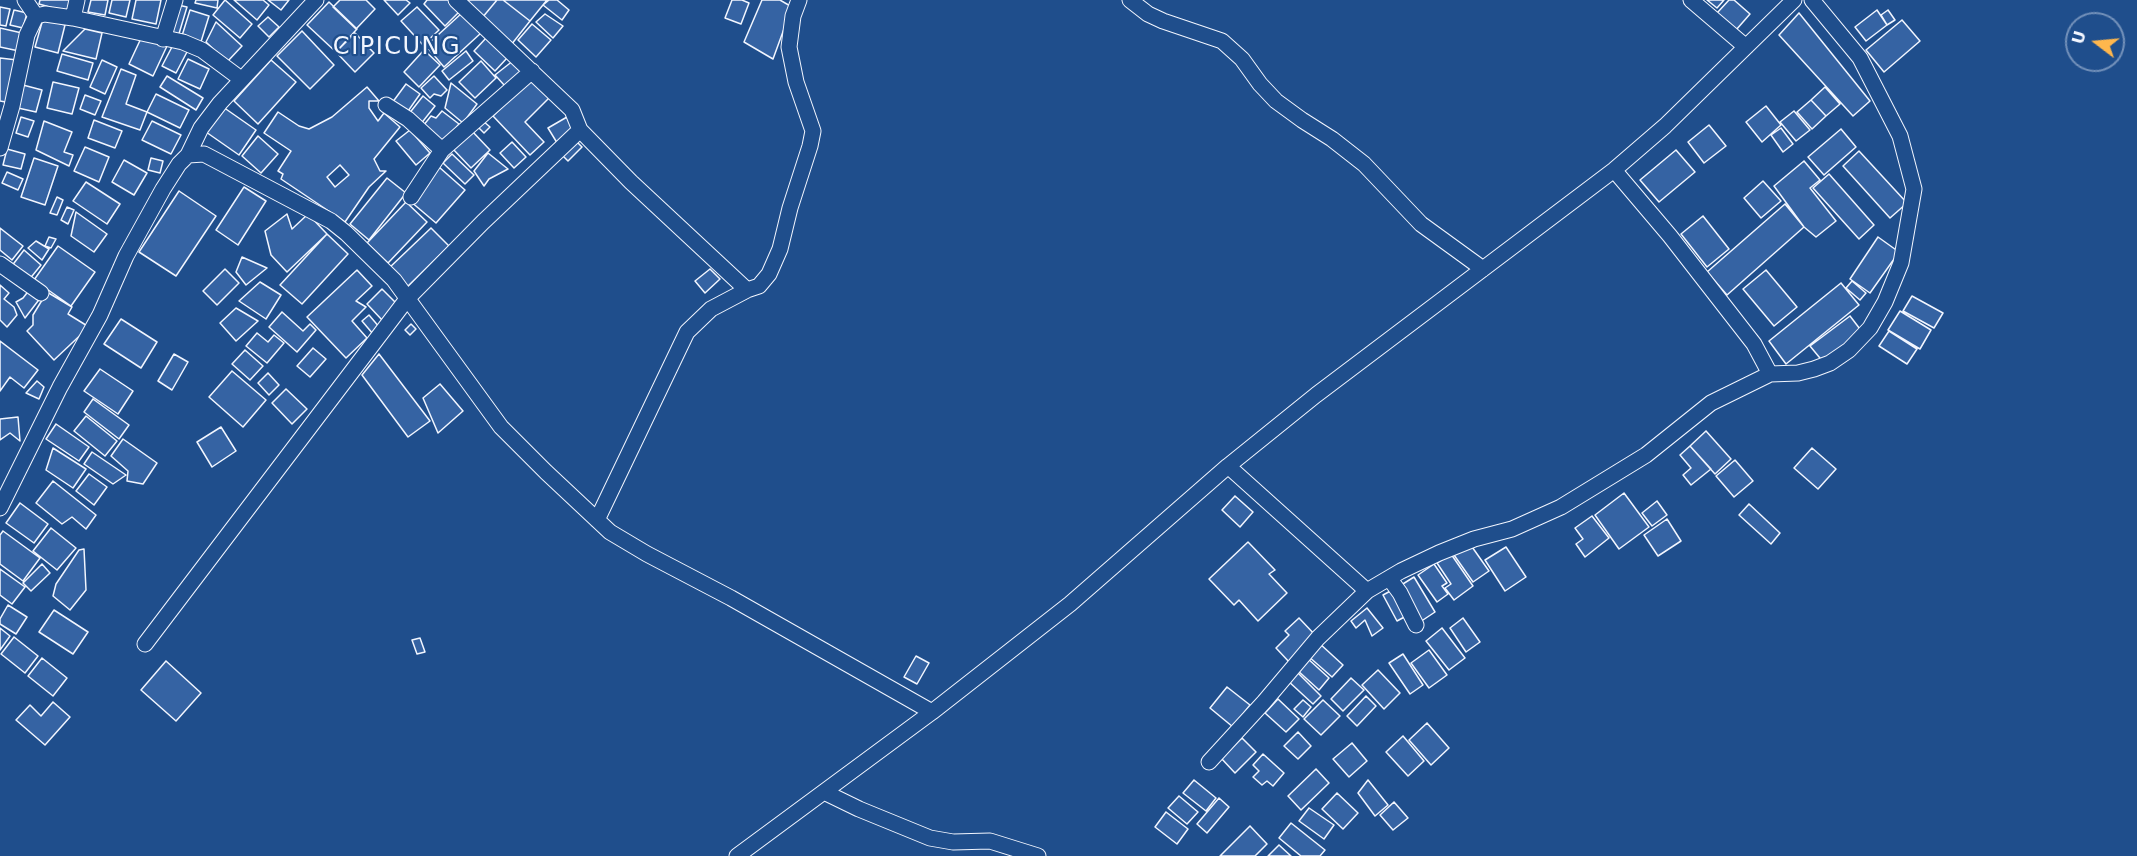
<!DOCTYPE html>
<html>
<head>
<meta charset="utf-8">
<style>
  body { margin:0 }
  #map { position:relative; width:2137px; height:856px; overflow:hidden; background:#1f4e8c; font-family:"DejaVu Sans",sans-serif }
  canvas { display:block }
  .north { position:absolute; left:2065px; top:12px; width:60px; height:60px; box-sizing:border-box; background:#1f4e8c; border:2px solid #7391ba; border-radius:50%; rotate:286deg; font-size:16px; font-weight:700; line-height:24px; text-align:center; color:#f2f6ff }
  .north::after { content:''; display:block; margin:auto; width:21px; height:27px; background:#ffb74d; clip-path:polygon(50% 0,100% 100%,50% 72%,0 100%) }
</style>
</head>
<body>
<div id="map">
<canvas width="2137" height="856"></canvas>
<div class="north">U</div>
</div>
<script>
const ctx = document.querySelector('canvas').getContext('2d');
ctx.lineJoin = 'round';
function fill(path, color) {
  ctx.fillStyle = color;
  ctx.fill(path, 'evenodd');
}
function poly(rows) {
  const path = new Path2D();
  for (const r of rows) {
    path.moveTo(r[0], r[1]);
    for (let i = 2; i < r.length; i += 2) path.lineTo(r[i], r[i + 1]);
  }
  return path;
}
function strokePath(path, color, width, dash) {
  ctx.strokeStyle = color;
  ctx.lineWidth = width;
  ctx.lineCap = dash ? 'butt' : 'round';
  ctx.setLineDash(dash || []);
  ctx.stroke(path);
}
function drawText(font, color, halo, rows, align = 'center') {
  ctx.font = font + ' "DejaVu Sans",sans-serif';
  ctx.lineWidth = 4.5;
  ctx.setLineDash([]);
  ctx.textBaseline = 'middle';
  ctx.strokeStyle = halo;
  ctx.fillStyle = color;
  for (const [text, x, y, turn = 0] of rows) {
    ctx.save();
    ctx.translate(x, y);
    ctx.rotate((+turn || 0) * Math.PI / 180);
    ctx.textAlign = isNaN(turn) ? turn : align;
    if (halo) ctx.strokeText(text, 0, 0);
    ctx.fillText(text, 0, 0);
    ctx.restore();
  }
}
const building = poly([
  [40,0,70,0,67,12,39,4,40,0],
  [91,0,108,0,105,15,88,12,91,0],
  [112,0,130,0,126,17,109,13,112,0],
  [136,0,161,0,156,24,132,19,136,0],
  [196,0,218,0,217,8,195,3,196,0],
  [225,0,252,24,240,38,213,15,225,0],
  [234,0,263,0,269,5,257,20,234,0],
  [268,0,289,0,281,10,268,0],
  [340,0,366,0,375,9,356,29,333,7,340,0],
  [384,0,406,0,410,3,398,15,384,0],
  [427,0,452,0,461,10,445,26,424,4,427,0],
  [461,0,497,0,482,18,461,0],
  [497,0,503,0,530,21,511,45,482,18,497,0],
  [503,0,547,0,530,21,503,0],
  [549,0,557,0,569,10,562,20,543,5,549,0],
  [732,0,742,0,749,3,741,24,725,18,732,0],
  [762,0,780,0,792,7,773,59,744,42,762,0],
  [1707,0,1724,0,1717,8,1707,0],
  [1729,0,1734,0,1750,14,1736,30,1717,13,1729,0],
  [329,2,357,29,336,52,307,25,329,2],
  [178,5,187,7,178,37,169,35,178,5],
  [0,7,10,9,6,26,0,25,0,7],
  [417,7,439,30,423,45,401,21,417,7],
  [14,10,27,13,23,28,10,25,14,10],
  [190,10,209,16,200,45,181,39,190,10],
  [1877,10,1887,25,1866,41,1855,27,1877,10],
  [1888,10,1895,20,1887,25,1881,15,1888,10],
  [463,12,481,33,444,67,426,46,463,12],
  [1799,13,1870,101,1853,116,1779,35,1799,13],
  [545,14,563,26,553,38,536,22,545,14],
  [268,17,279,27,269,37,258,26,268,17],
  [43,19,65,25,58,53,35,47,43,19],
  [1902,20,1920,41,1884,72,1866,50,1902,20],
  [216,22,242,46,227,62,206,42,216,22],
  [532,24,551,40,536,57,518,40,532,24],
  [0,28,22,33,19,51,0,47,0,28],
  [85,29,102,33,96,59,63,51,85,29],
  [302,31,334,65,310,89,277,56,302,31],
  [355,33,374,53,355,72,336,52,355,33],
  [143,34,167,46,153,76,129,64,143,34],
  [487,37,508,57,495,71,474,51,487,37],
  [174,43,188,50,176,73,162,66,174,43],
  [424,50,440,65,419,87,404,72,424,50],
  [466,51,473,61,449,80,442,71,466,51],
  [62,54,93,63,88,80,57,71,62,54],
  [0,58,17,60,11,103,0,101,0,58],
  [188,59,209,69,200,89,178,79,188,59],
  [102,60,117,67,105,94,90,87,102,60],
  [271,60,296,82,258,124,234,101,271,60],
  [514,60,523,71,505,86,495,75,514,60],
  [481,61,496,78,475,98,459,82,481,61],
  [121,69,136,75,126,104,147,112,140,130,102,117,121,69],
  [167,76,203,98,196,110,160,87,167,76],
  [434,76,447,90,441,96,434,94,430,98,421,88,434,76],
  [532,77,550,97,525,122,544,142,530,155,493,116,532,77],
  [53,82,79,88,72,114,47,108,53,82],
  [451,83,477,104,463,123,445,108,451,83],
  [406,84,420,94,406,114,392,103,406,84],
  [23,85,42,90,36,112,18,108,23,85],
  [367,87,379,101,369,101,369,108,378,121,384,113,400,127,374,159,380,171,386,171,369,187,345,222,281,179,283,174,278,171,291,151,264,133,278,112,299,126,309,129,332,117,367,87],
  [1825,87,1840,104,1826,116,1811,100,1825,87],
  [156,94,189,110,180,128,147,112,156,94],
  [85,95,101,101,95,115,80,109,85,95],
  [423,96,435,106,420,125,408,115,423,96],
  [1811,100,1826,116,1812,129,1797,112,1811,100],
  [1766,106,1781,125,1762,142,1746,122,1766,106],
  [223,107,256,130,239,155,206,132,223,107],
  [442,111,459,124,444,143,423,126,431,116,436,118,442,111],
  [1794,111,1810,130,1796,141,1780,122,1794,111],
  [21,117,34,121,28,137,16,133,21,117],
  [567,117,574,129,559,146,548,128,567,117],
  [94,120,122,131,115,148,88,138,94,120],
  [44,121,72,132,64,152,73,155,69,166,36,150,44,121],
  [152,121,181,135,171,154,142,140,152,121],
  [483,121,490,127,484,133,478,127,483,121],
  [1709,125,1726,146,1704,163,1688,142,1709,125],
  [1781,128,1793,144,1783,152,1771,135,1781,128],
  [1841,129,1856,147,1824,175,1808,157,1841,129],
  [410,130,430,153,416,165,396,141,410,130],
  [471,130,490,150,471,168,452,148,471,130],
  [258,136,278,154,261,173,242,156,258,136],
  [575,140,582,147,568,161,561,154,575,140],
  [512,142,526,157,514,168,500,153,512,142],
  [85,147,109,157,99,182,74,171,85,147],
  [7,149,25,154,21,169,3,165,7,149],
  [1676,150,1695,172,1659,202,1640,180,1676,150],
  [1859,151,1907,203,1890,218,1843,166,1859,151],
  [488,153,508,169,489,179,484,186,474,171,488,153],
  [452,154,474,175,465,184,443,163,452,154],
  [34,158,58,166,45,205,21,197,34,158],
  [151,158,163,161,160,173,148,170,151,158],
  [124,160,147,173,134,195,112,182,124,160],
  [1804,161,1820,180,1810,188,1836,221,1816,237,1804,227,1774,186,1804,161],
  [340,165,349,175,335,187,327,177,340,165],
  [439,167,465,190,436,223,410,201,439,167],
  [7,172,23,179,18,190,2,183,7,172],
  [1829,174,1874,225,1859,239,1813,188,1829,174],
  [387,178,406,193,369,240,350,224,387,178],
  [1763,181,1781,201,1761,218,1744,198,1763,181],
  [86,182,120,204,107,224,73,201,86,182],
  [244,187,266,201,238,245,216,230,244,187],
  [179,191,216,216,176,276,139,252,179,191],
  [57,197,63,200,57,215,50,213,57,197],
  [406,202,427,222,388,263,367,243,406,202],
  [1785,204,1804,227,1727,295,1707,272,1785,204],
  [67,207,74,210,68,224,61,220,67,207],
  [76,212,107,234,94,252,71,236,76,212],
  [287,214,292,229,308,214,327,234,287,272,271,255,265,231,287,214],
  [1703,216,1729,249,1707,267,1681,234,1703,216],
  [0,228,23,246,12,260,0,250,0,228],
  [431,228,449,246,406,288,388,269,431,228],
  [327,234,348,254,302,304,280,285,327,234],
  [49,237,56,239,51,248,45,246,49,237],
  [1878,237,1899,252,1870,293,1850,279,1878,237],
  [36,241,49,249,42,260,28,248,36,241],
  [58,246,95,272,71,306,34,280,58,246],
  [24,250,41,265,28,281,11,267,24,250],
  [242,257,267,268,246,285,236,272,242,257],
  [225,269,239,283,217,305,203,291,225,269],
  [710,269,720,279,705,293,695,281,710,269],
  [357,270,372,286,356,301,366,307,352,321,367,338,346,358,307,317,357,270],
  [1766,270,1797,307,1774,326,1743,289,1766,270],
  [1852,281,1866,293,1860,300,1846,288,1852,281],
  [260,282,281,295,266,319,239,301,260,282],
  [1841,283,1859,305,1786,364,1769,341,1841,283],
  [0,285,9,293,4,299,14,307,17,315,7,327,0,320,0,285],
  [30,289,39,296,38,301,25,318,16,302,23,298,30,289],
  [382,289,399,306,383,321,367,304,382,289],
  [47,292,72,307,68,314,89,327,54,360,27,331,33,325,33,315,47,292],
  [1912,296,1943,313,1934,328,1903,311,1912,296],
  [236,308,258,321,236,341,220,323,236,308],
  [1900,311,1931,330,1920,349,1888,330,1900,311],
  [282,312,303,331,310,324,316,330,297,352,269,327,282,312],
  [369,315,380,328,373,334,362,321,369,315],
  [1850,316,1863,333,1824,363,1810,346,1850,316],
  [121,319,157,342,141,368,104,344,121,319],
  [411,324,416,329,410,335,405,330,411,324],
  [1889,331,1917,349,1907,364,1879,346,1889,331],
  [257,333,268,342,274,335,284,343,267,363,246,346,257,333],
  [0,341,38,370,24,388,10,377,0,391,0,341],
  [313,348,326,359,310,377,297,366,313,348],
  [245,350,263,366,250,380,232,364,245,350],
  [174,354,188,362,172,390,158,381,174,354],
  [379,354,430,421,408,437,362,375,379,354],
  [100,369,133,391,118,414,84,391,100,369],
  [232,371,266,400,243,427,209,397,232,371],
  [268,373,279,385,269,395,258,383,268,373],
  [37,381,44,387,39,399,26,393,37,381],
  [440,384,463,411,438,433,423,398,440,384],
  [286,389,307,409,292,424,272,403,286,389],
  [93,399,129,425,119,439,84,412,93,399],
  [86,416,117,441,105,456,74,431,86,416],
  [18,417,20,441,10,433,0,440,0,419,18,417],
  [56,424,89,447,79,461,46,439,56,424],
  [221,427,236,451,212,467,197,442,221,427],
  [1706,431,1731,459,1715,474,1690,446,1706,431],
  [123,439,157,463,143,484,127,481,128,471,111,456,123,439],
  [1690,446,1711,469,1691,485,1683,475,1691,468,1680,455,1690,446],
  [53,448,86,469,73,488,46,470,53,448],
  [1812,448,1836,469,1818,489,1794,468,1812,448],
  [92,452,126,475,113,484,84,464,92,452],
  [1735,460,1753,481,1734,497,1716,476,1735,460],
  [89,474,107,487,94,505,76,491,89,474],
  [53,481,96,515,86,529,72,517,62,524,36,503,53,481],
  [1624,493,1649,527,1619,549,1595,515,1624,493],
  [1235,496,1253,512,1240,527,1222,510,1235,496],
  [1657,501,1667,515,1652,526,1642,513,1657,501],
  [20,503,48,524,34,543,6,523,20,503],
  [1749,504,1780,533,1771,544,1739,515,1749,504],
  [1592,516,1609,538,1585,557,1576,544,1583,539,1575,528,1592,516],
  [1667,519,1681,541,1658,556,1644,535,1667,519],
  [51,528,76,548,57,570,33,551,51,528],
  [3,531,40,558,23,581,0,564,0,535,3,531],
  [1248,542,1275,570,1269,574,1287,593,1258,621,1239,600,1234,605,1209,579,1248,542],
  [1470,544,1489,571,1473,582,1454,555,1470,544],
  [1506,547,1526,577,1505,591,1485,560,1506,547],
  [84,549,86,590,70,610,53,596,56,584,79,550,84,549],
  [1451,554,1473,586,1454,600,1445,588,1451,584,1437,563,1451,554],
  [42,564,50,573,31,591,23,583,42,564],
  [1434,564,1447,583,1442,586,1448,594,1437,602,1418,575,1434,564],
  [0,569,25,587,12,604,0,595,0,569],
  [1414,577,1435,612,1420,622,1398,587,1414,577],
  [1396,588,1410,614,1397,621,1383,595,1396,588],
  [8,605,27,617,16,634,0,624,0,619,8,605],
  [1367,608,1383,628,1372,636,1365,620,1356,628,1351,621,1367,608],
  [54,610,88,632,73,654,39,632,54,610],
  [1299,618,1318,638,1291,664,1276,648,1289,635,1285,631,1299,618],
  [1463,618,1480,642,1466,652,1450,628,1463,618],
  [0,628,10,636,0,650,0,628],
  [1442,628,1465,658,1449,670,1426,641,1442,628],
  [14,637,38,656,25,673,1,654,14,637],
  [420,638,425,652,417,654,412,640,420,638],
  [1319,643,1343,665,1332,677,1308,656,1319,643],
  [1429,650,1447,675,1429,688,1411,663,1429,650],
  [1403,654,1423,685,1410,694,1389,663,1403,654],
  [916,656,929,663,917,684,904,677,916,656],
  [1306,657,1329,678,1319,690,1296,669,1306,657],
  [42,658,67,678,53,696,28,676,42,658],
  [166,661,201,693,176,721,141,690,166,661],
  [1378,670,1400,693,1384,709,1362,685,1378,670],
  [1296,671,1321,696,1313,704,1287,680,1296,671],
  [1351,678,1364,690,1343,711,1331,699,1351,678],
  [1227,687,1250,705,1233,727,1210,708,1227,687],
  [1366,696,1376,706,1357,726,1347,716,1366,696],
  [1278,699,1299,719,1286,732,1265,713,1278,699],
  [1303,700,1311,707,1303,717,1294,709,1303,700],
  [1323,700,1340,716,1321,735,1304,719,1323,700],
  [53,702,70,717,45,745,16,720,30,705,41,716,53,702],
  [1427,723,1449,748,1431,765,1409,740,1427,723],
  [1298,732,1311,746,1298,759,1284,746,1298,732],
  [1403,736,1424,761,1408,776,1386,752,1403,736],
  [1242,738,1256,752,1235,773,1221,758,1242,738],
  [1352,743,1367,761,1349,777,1333,759,1352,743],
  [1263,754,1284,773,1273,786,1267,781,1262,785,1253,777,1259,771,1253,765,1263,754],
  [1316,769,1329,783,1301,810,1288,796,1316,769],
  [1194,780,1216,798,1206,811,1183,793,1194,780],
  [1368,780,1388,805,1375,816,1358,793,1368,780],
  [1337,793,1358,813,1343,829,1322,809,1337,793],
  [1179,796,1198,812,1187,824,1168,808,1179,796],
  [1219,798,1229,807,1207,833,1197,824,1219,798],
  [1394,802,1408,818,1393,830,1380,815,1394,802],
  [1309,808,1334,825,1324,839,1299,821,1309,808],
  [1166,812,1188,829,1177,844,1155,827,1166,812],
  [1291,823,1325,850,1320,856,1301,856,1279,838,1291,823],
  [1250,826,1267,844,1255,856,1220,856,1250,826],
  [1279,845,1291,856,1268,856,1279,845]
]);
const minor = poly([
  [25,0,36,16],
  [456,0,572,110,580,130],
  [1130,0,1148,14,1163,21,1222,41,1242,59,1260,84,1276,101,1302,120,1332,139,1364,164,1421,224,1483,269],
  [1691,0,1746,47],
  [73,18,77,0],
  [163,39,175,0],
  [386,105,408,119,442,150],
  [0,148,12,106,27,35,36,16,45,14,73,18,183,42,202,50,241,79],
  [188,155,201,128,220,103,316,0],
  [1614,170,1670,236,1754,344,1770,374],
  [411,197,442,150,532,71],
  [0,264,41,293],
  [1228,466,1367,591,1401,571,1439,553,1474,539,1512,529,1561,507,1646,455,1711,403,1770,374,1798,373,1814,369,1830,363,1849,350,1870,328,1885,302,1901,263,1914,189,1900,136,1860,58,1812,0],
  [0,508,60,387,100,315,126,256,163,189,179,164,188,155,204,154,331,221,346,233,394,280,501,427,546,472,610,532,647,554,731,598,932,712],
  [597,520,687,332,711,309,747,290,759,286,769,274,780,249,790,208,810,146,813,131,796,82,789,47,793,16,799,0],
  [1389,578,1400,593,1416,625],
  [145,644,407,299,483,222,580,130,631,182,747,290],
  [1209,762,1264,702,1318,638,1367,591],
  [824,792,859,809,930,838,953,842,990,841,1038,856],
  [737,856,932,712,1070,604,1228,466,1316,395,1614,170,1665,126,1794,0]
]);
const quarterNames = [
  ["CIPICUNG",397,48]
];
fill(building, '#3563a3');
strokePath(building, '#f2f6ff', 1.5);
strokePath(minor, '#f2f6ff', 17);
strokePath(minor, '#1f4e8c', 15);
ctx.letterSpacing = '1.5px';
drawText('24px', '#f2f6ff', '#1f4e8c', quarterNames);
ctx.letterSpacing = '0px';
</script>
</body>
</html>
